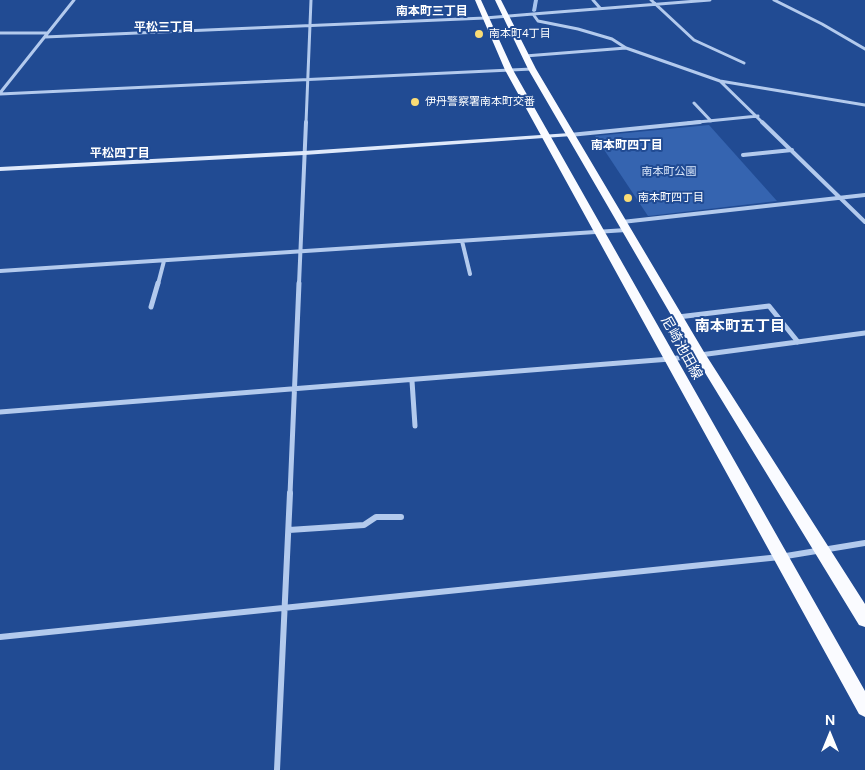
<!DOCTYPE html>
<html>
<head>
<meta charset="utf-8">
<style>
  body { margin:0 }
  #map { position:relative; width:865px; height:770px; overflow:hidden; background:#214b93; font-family:"DM Sans",sans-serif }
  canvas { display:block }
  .north { position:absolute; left:805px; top:710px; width:50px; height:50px; -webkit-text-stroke:4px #214b93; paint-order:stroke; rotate:0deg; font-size:14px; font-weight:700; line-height:20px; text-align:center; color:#fff }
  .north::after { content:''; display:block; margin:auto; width:18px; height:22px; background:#fff; clip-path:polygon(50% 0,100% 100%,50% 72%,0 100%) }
</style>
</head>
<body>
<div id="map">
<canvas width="865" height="770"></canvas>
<div class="north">N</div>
</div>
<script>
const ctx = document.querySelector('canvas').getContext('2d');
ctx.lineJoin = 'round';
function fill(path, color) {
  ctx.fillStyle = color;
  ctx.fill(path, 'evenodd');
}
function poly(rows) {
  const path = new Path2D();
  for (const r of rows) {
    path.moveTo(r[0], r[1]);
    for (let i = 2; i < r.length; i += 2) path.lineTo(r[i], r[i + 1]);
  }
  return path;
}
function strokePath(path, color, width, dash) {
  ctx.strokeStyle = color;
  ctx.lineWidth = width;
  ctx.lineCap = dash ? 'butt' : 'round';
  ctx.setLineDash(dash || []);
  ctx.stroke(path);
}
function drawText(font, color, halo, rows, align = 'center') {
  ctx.font = font + ' "DM Sans","Noto Sans JP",sans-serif';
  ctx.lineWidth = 4;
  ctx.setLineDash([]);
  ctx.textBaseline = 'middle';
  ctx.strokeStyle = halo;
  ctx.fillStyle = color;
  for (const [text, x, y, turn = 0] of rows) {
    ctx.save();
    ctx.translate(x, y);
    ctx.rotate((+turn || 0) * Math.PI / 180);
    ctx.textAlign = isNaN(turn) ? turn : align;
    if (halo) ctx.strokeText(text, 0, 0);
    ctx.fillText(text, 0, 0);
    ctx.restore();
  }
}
const green = poly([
  [709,125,777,201,648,216,595,136]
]);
const stream = poly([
  [534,0,538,0,536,11,534,12,532,11,534,0]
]);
const streetFar3 = poly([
  [593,0,600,8],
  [651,0,694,40,744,63],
  [774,0,822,24,865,49],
  [533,14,710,0],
  [0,33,47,33],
  [45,37,485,18,533,14,538,21,578,29,612,39,626,48,720,81,865,105],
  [525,56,626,48],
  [720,81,763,123],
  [0,93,74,0],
  [0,94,532,69],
  [694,103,711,121],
  [306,123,311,0],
  [688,123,758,116]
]);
const streetFar2 = poly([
  [762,122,865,222],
  [570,135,700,122],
  [743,155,792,150],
  [622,222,865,195],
  [462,241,470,274],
  [0,271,626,230],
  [158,284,164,261],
  [299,284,306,122]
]);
const streetFar1 = poly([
  [151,307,158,283],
  [678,317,769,306,798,342],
  [412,381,415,426],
  [0,412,670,359,865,333],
  [290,494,299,283]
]);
const street = poly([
  [289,530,364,525,376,517,401,517],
  [0,637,780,557,865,543],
  [277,770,290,493]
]);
const secondary = poly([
  [570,133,572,134,572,136,304,155,0,171,0,167,304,151,570,133]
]);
const primary = poly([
  [475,0,481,0,513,70,865,691,865,717,859,714,505,70,475,0],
  [495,0,501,0,536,69,704,352,865,604,865,627,859,625,696,358,528,69,495,0]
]);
const markers = [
  [479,34,5,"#fadc75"],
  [415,102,5,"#fadc75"],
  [628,198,5,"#fadc75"]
];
const farPoinames = [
  ["南本町4丁目",489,34],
  ["伊丹警察署南本町交番",425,102],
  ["南本町四丁目",638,198]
];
const farParknames = [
  ["南本町公園",669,172]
];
const farNeighbourhoodnames = [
  ["南本町三丁目",432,12],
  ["平松三丁目",164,28],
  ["南本町四丁目",627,146],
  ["平松四丁目",120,154]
];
const streetNames = [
  ["尼崎池田線",681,348,61]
];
const neighbourhoodNames = [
  ["南本町五丁目",740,327]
];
fill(green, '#3564b0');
fill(stream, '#a7c4ee');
strokePath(streetFar3, '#b3caed', 3);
strokePath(streetFar2, '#b3caed', 4);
strokePath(streetFar1, '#b3caed', 5);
strokePath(street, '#b3caed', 6);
fill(secondary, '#dfe9fa');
fill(primary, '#fafbff');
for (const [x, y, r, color] of markers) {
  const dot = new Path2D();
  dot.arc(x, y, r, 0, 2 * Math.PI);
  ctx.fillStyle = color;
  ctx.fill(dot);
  strokePath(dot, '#214b93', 2);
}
drawText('11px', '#fff', '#214b93', farPoinames, 'left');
drawText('11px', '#d9e6fa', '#214b93', farParknames);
drawText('bold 12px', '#fff', '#214b93', farNeighbourhoodnames);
drawText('14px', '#fff', '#214b93', streetNames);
drawText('bold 15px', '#fff', '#214b93', neighbourhoodNames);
</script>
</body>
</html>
